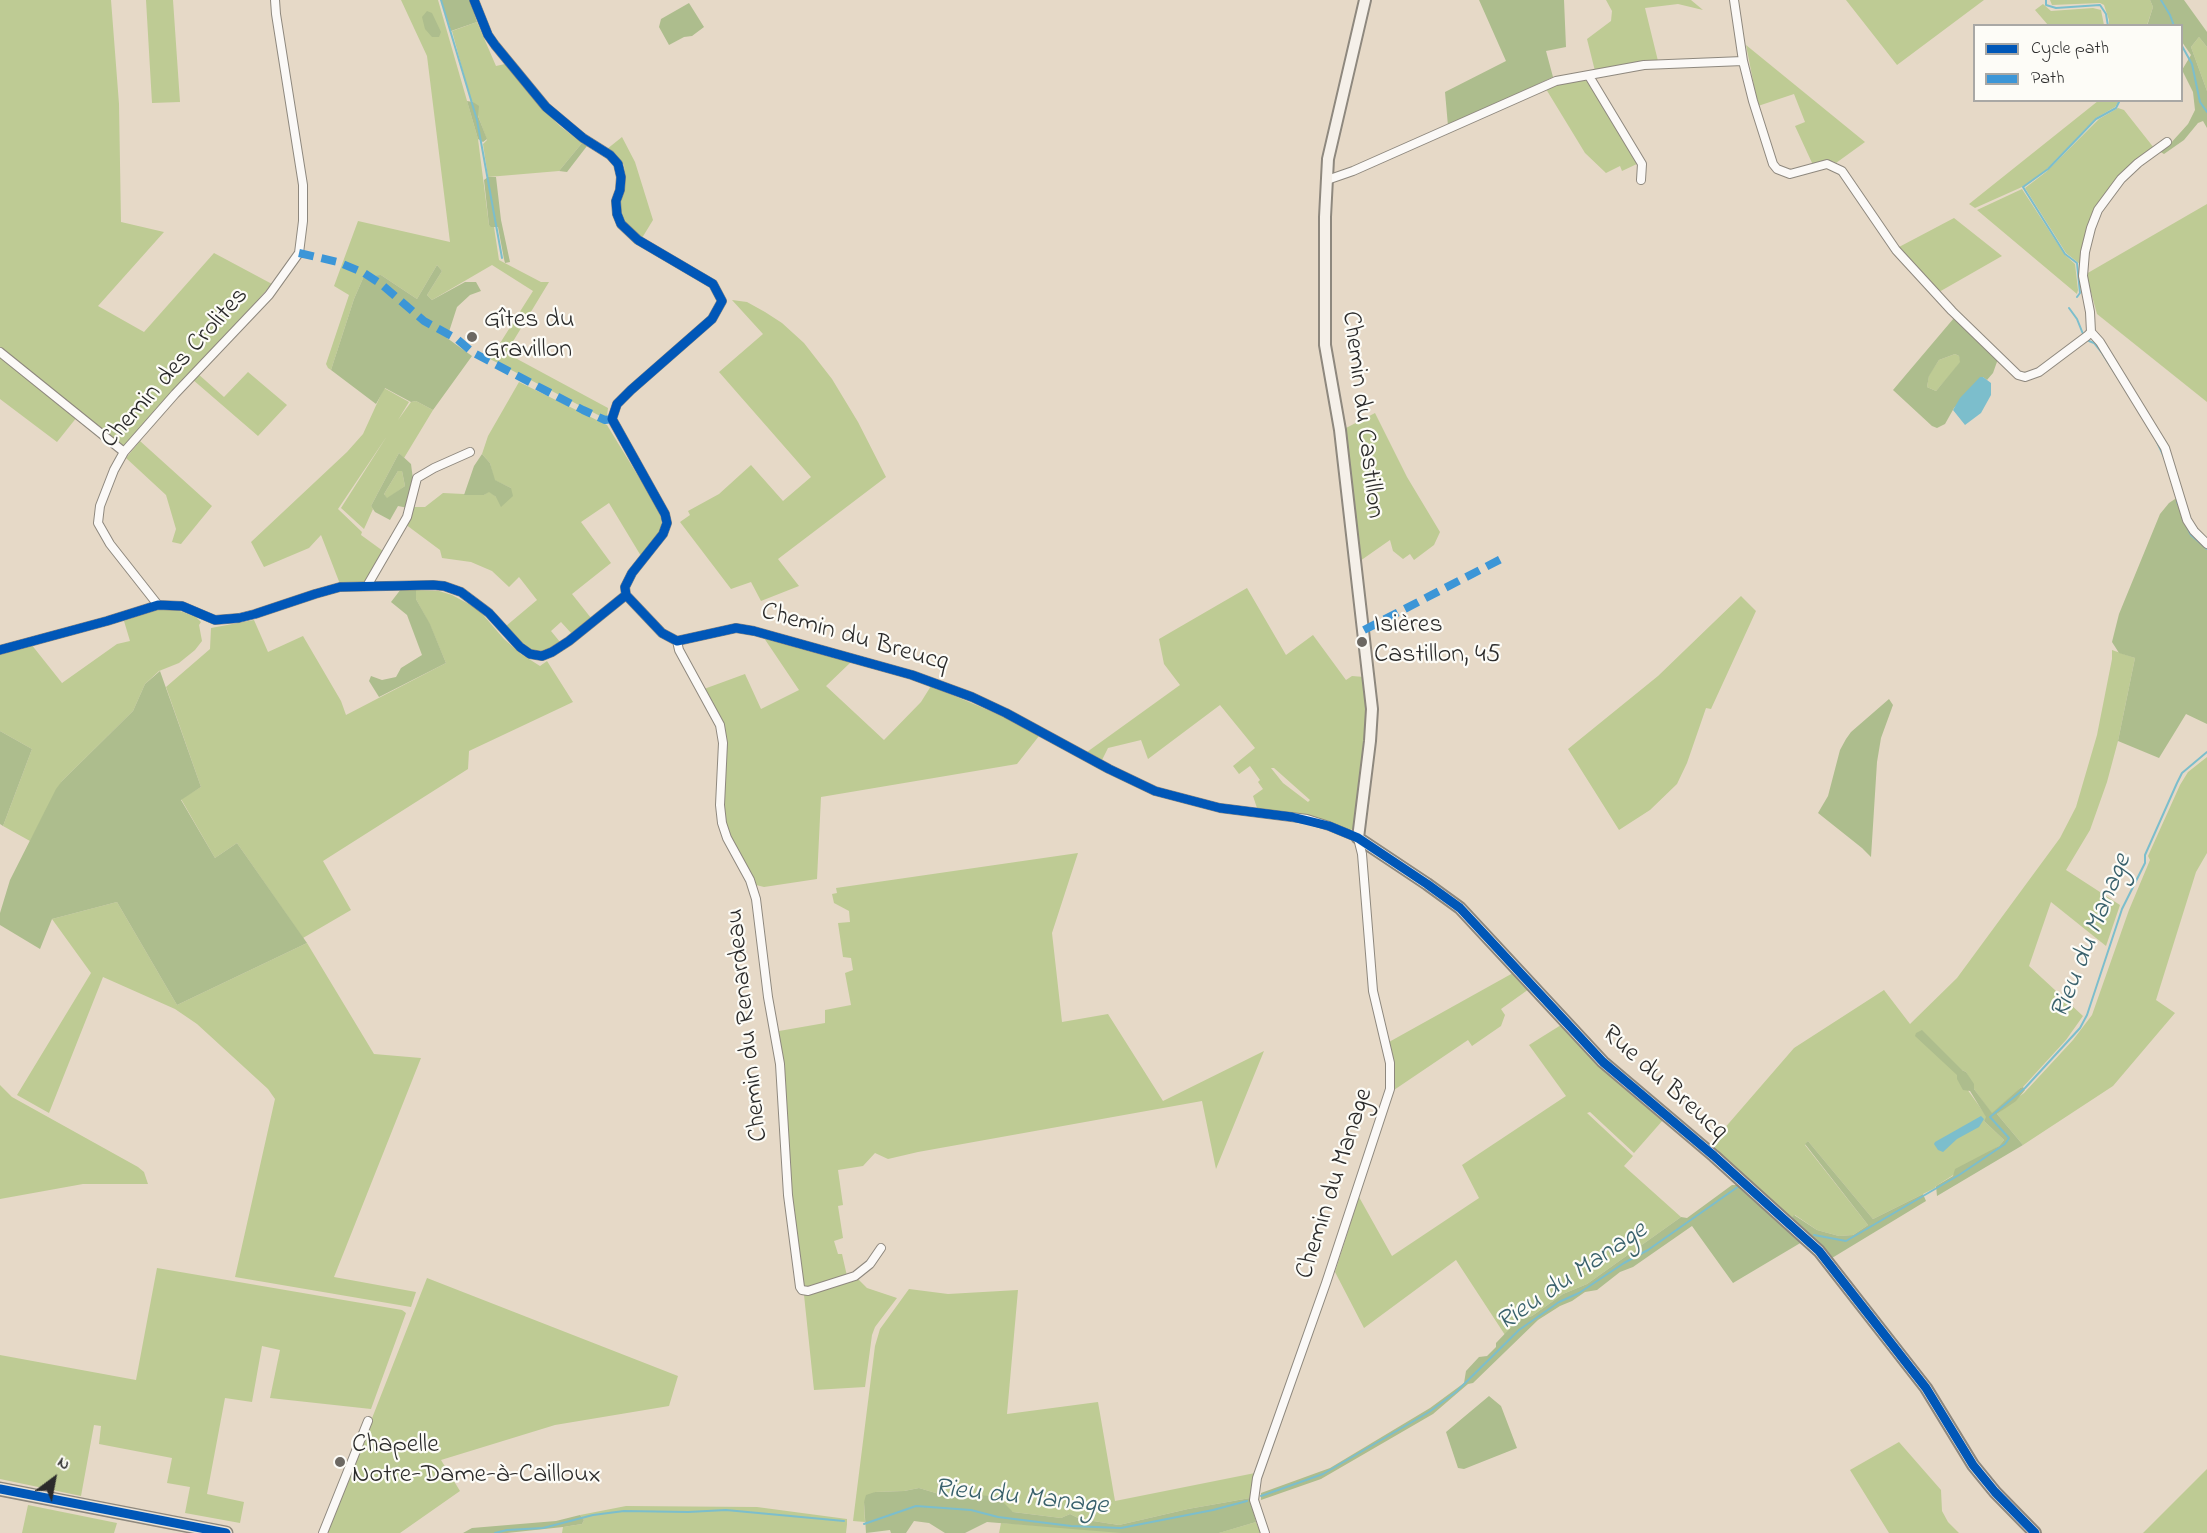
<!DOCTYPE html>
<html>
<head>
<meta charset="utf-8">
<style>
  body { margin:0 }
  #map { position:relative; width:2207px; height:1533px; overflow:hidden; background:#e6d9c7; font-family:"Indie Flower",sans-serif }
  canvas { display:block }
  .legend { position:absolute; left:1973px; top:24px; width:210px; height:78px; box-sizing:border-box; background:#fdfcf7; border:2px solid #a9a8a5; margin:0; padding:8px 10px; list-style:none; font-size:18px; color:#2b2b2b }
  .legend li { display:flex; align-items:center; gap:12px; height:30px }
  .legend b { width:30px; border:2px solid #a9a8a5 }
  .north { position:absolute; left:24px; top:1449px; width:60px; height:60px; -webkit-text-stroke:4px #fdfcf7; paint-order:stroke; rotate:32deg; font-size:16px; font-weight:700; line-height:24px; text-align:center; color:#2b2b2b }
  .north::after { content:''; display:block; margin:auto; width:21px; height:27px; background:#2b2b2b; clip-path:polygon(50% 0,100% 100%,50% 72%,0 100%) }
</style>
</head>
<body>
<div id="map">
<canvas width="2207" height="1533"></canvas>
<ul class="legend">
<li><b style="height:8px;background:#0057b8"></b>Cycle path</li>
<li><b style="height:8px;background:#3c96d7"></b>Path</li>
</ul>
<div class="north">N</div>
</div>
<script>
const ctx = document.querySelector('canvas').getContext('2d');
ctx.lineJoin = 'round';
function fill(path, color) {
  ctx.fillStyle = color;
  ctx.fill(path, 'evenodd');
}
function poly(rows) {
  const path = new Path2D();
  for (const r of rows) {
    path.moveTo(r[0], r[1]);
    for (let i = 2; i < r.length; i += 2) path.lineTo(r[i], r[i + 1]);
  }
  return path;
}
function strokePath(path, color, width, dash) {
  ctx.strokeStyle = color;
  ctx.lineWidth = width;
  ctx.lineCap = dash ? 'butt' : 'round';
  ctx.setLineDash(dash || []);
  ctx.stroke(path);
}
function drawText(font, color, halo, rows, align = 'center') {
  ctx.font = font + ' "Indie Flower",sans-serif';
  ctx.lineWidth = 4.5;
  ctx.setLineDash([]);
  ctx.textBaseline = 'middle';
  ctx.strokeStyle = halo;
  ctx.fillStyle = color;
  for (const [text, x, y, turn = 0] of rows) {
    ctx.save();
    ctx.translate(x, y);
    ctx.rotate((+turn || 0) * Math.PI / 180);
    ctx.textAlign = isNaN(turn) ? turn : align;
    if (halo) ctx.strokeText(text, 0, 0);
    ctx.fillText(text, 0, 0);
    ctx.restore();
  }
}
const green = poly([
  [0,0,111,0,119,104,121,222,164,232,98,306,144,332,214,253,272,284,126,446,122,448,0,349],
  [146,0,173,0,180,102,152,103],
  [401,0,438,0,478,139,489,225,494,227,499,260,541,282,549,282,506,353,608,408,607,416,602,417,490,359,533,291,492,265,432,300,427,295,442,271,437,265,417,299,381,275,364,276,354,299,331,370,328,368,326,364,349,295,334,286,358,221,450,242,427,56],
  [1606,0,1691,0,1703,10,1678,4,1645,8,1658,61,1622,65,1595,71,1587,39,1611,21,1612,11],
  [1846,0,1984,0,1897,65],
  [2050,0,2150,0,2153,7,2147,25,2109,26,2109,20,2104,5,2100,3,2052,5],
  [2043,4,2051,11,2093,8,2101,10,2104,25,2048,25,2035,10],
  [477,22,496,66,505,64,543,109,560,126,582,143,559,171,488,177,483,144,487,140,473,102,471,101,452,31],
  [2199,37,2207,47,2207,91,2191,47],
  [1746,45,1865,142,1836,163,1832,161,1813,165,1795,126,1805,122,1794,94,1758,106],
  [1589,80,1639,163,1622,171,1620,166,1606,173,1585,153,1546,89,1560,83],
  [2098,101,2119,101,2115,107,2096,118,2045,171,2022,187,1975,208,1969,204],
  [2118,108,2124,110,2154,148,2118,179,2095,208,2080,264,2066,253,2025,188,2046,172,2099,119],
  [622,137,635,162,653,220,642,238,631,231,624,222,620,208,625,177,624,165,607,149],
  [2022,189,2065,255,2075,264,2078,290,2077,294,1977,210],
  [2207,204,2207,402,2097,314,2086,274],
  [1954,218,2002,256,1939,292,1899,247],
  [732,300,747,302,765,312,782,323,804,343,832,379,858,422,886,477,778,559,799,586,761,601,751,582,731,589,680,522,690,515,688,511,719,494,751,465,783,501,811,477,719,372,763,334],
  [1955,354,1959,356,1961,362,1936,391,1927,387,1929,375,1939,360],
  [0,356,77,417,57,442,0,399],
  [248,372,287,405,258,436,192,379,197,373,224,397],
  [519,382,607,425,657,507,661,518,662,526,660,533,641,556,609,503,581,522,611,563,572,594,591,618,572,634,561,622,551,631,560,642,551,649,541,651,533,650,522,644,506,626,537,600,519,577,509,587,492,571,471,562,442,558,440,550,405,524,412,507,425,507,443,493,484,495,489,491,496,497,511,488,494,480,490,463,482,454,488,436],
  [384,388,409,402,398,420,411,402,416,401,433,410,404,458,399,453,371,506,373,509,364,529,341,508,387,436,338,509,362,532,361,535,383,551,366,582,340,584,321,535,309,548,264,567,251,542,347,452,363,434],
  [1375,413,1407,477,1440,532,1434,545,1414,560,1410,554,1403,559,1393,551,1390,540,1360,561,1346,428],
  [140,441,212,506,181,544,172,542,176,529,166,495,126,458],
  [398,471,402,471,405,486,387,499,384,494],
  [1247,588,1286,655,1313,635,1346,680,1352,676,1364,677,1367,732,1354,829,1349,830,1311,816,1257,808,1253,796,1263,789,1258,782,1260,780,1250,766,1239,774,1233,766,1255,748,1220,705,1148,759,1141,740,1108,748,1102,760,1087,752,1180,685,1164,664,1159,639],
  [1271,768,1274,768,1310,800,1308,802,1283,783],
  [416,590,439,591,452,595,478,609,504,639,521,654,540,666,547,661,573,702,469,751,468,769,323,861,351,910,303,938,237,843,215,858,181,799,201,787,166,687,210,649,211,628,254,620,268,652,303,636,341,701,346,715,446,663,430,625,416,599],
  [1741,596,1756,611,1711,709,1706,708,1687,763,1677,784,1650,810,1619,830,1568,749,1658,676],
  [156,609,175,609,196,617,201,622,199,625,202,641,195,650,179,663,159,671,145,684,133,711,62,781,30,841,3,826,32,749,0,731,0,655,31,644,62,683,117,644,130,641,124,621],
  [764,638,851,662,826,686,884,740,921,702,931,686,1007,718,1039,736,1017,764,821,797,817,879,764,887,756,885,726,826,723,811,726,737,723,726,704,689,745,674,761,709,799,690],
  [2112,650,2135,658,2118,741,2107,782,2090,830,2066,870,2120,905,2106,946,2051,902,2029,966,2083,1016,2066,1040,2023,1087,2020,1088,1992,1114,1974,1089,1966,1072,1962,1070,1957,1075,1987,1117,1984,1121,2004,1140,1999,1146,1936,1186,1935,1188,1873,1219,1808,1141,1805,1145,1868,1225,1853,1235,1839,1236,1817,1230,1795,1215,1791,1219,1710,1145,1794,1048,1884,990,1910,1024,1957,978,2060,838,2076,807,2097,735,2112,659],
  [2207,757,2207,853,2196,872,2156,1000,2175,1013,2113,1086,2023,1145,1997,1114,2024,1093,2073,1040,2092,1015,2129,910,2150,860,2148,856,2180,785,2188,772],
  [1078,853,1052,933,1062,1022,1108,1014,1163,1101,1264,1051,1216,1169,1202,1101,918,1152,888,1159,875,1153,863,1166,838,1170,843,1205,838,1206,843,1238,834,1241,838,1254,842,1254,847,1276,812,1287,804,1287,789,1177,779,1031,825,1023,825,1010,851,1005,845,973,853,970,851,958,843,957,838,923,850,922,849,911,834,903,832,894,837,893,836,888],
  [117,902,177,1005,307,943,374,1054,421,1058,334,1277,416,1292,411,1307,235,1277,275,1099,268,1089,197,1024,175,1009,103,977,49,1113,17,1095,91,973,52,919],
  [1513,973,1529,989,1501,1009,1505,1015,1501,1026,1472,1046,1468,1040,1394,1090,1394,1070,1389,1042],
  [1561,1025,1601,1068,1663,1120,1634,1153,1590,1112,1587,1113,1633,1156,1624,1166,1681,1217,1587,1284,1563,1294,1532,1316,1518,1320,1505,1335,1456,1260,1364,1328,1335,1272,1359,1197,1392,1256,1479,1198,1462,1165,1566,1096,1529,1045],
  [0,1085,12,1097,138,1167,144,1172,148,1184,83,1184,0,1199],
  [157,1268,402,1310,406,1313,371,1409,270,1398,280,1350,262,1346,252,1402,225,1398,207,1494,244,1502,240,1523,185,1513,190,1487,167,1483,172,1458,99,1444,101,1426,94,1425,81,1496,0,1479,0,1355,136,1380],
  [427,1278,678,1376,669,1406,555,1425,441,1460,460,1491,400,1533,327,1533],
  [857,1278,867,1288,897,1298,875,1327,872,1335,865,1387,814,1390,804,1295],
  [909,1289,948,1294,1018,1290,1007,1414,1098,1402,1115,1501,1255,1473,1250,1498,1188,1509,1119,1525,1080,1519,1070,1514,1061,1518,1013,1512,980,1495,949,1497,919,1488,904,1491,875,1492,864,1502,865,1522,853,1521,875,1346,880,1329],
  [1899,1442,1941,1490,1942,1511,1948,1522,1959,1533,1889,1533,1850,1470],
  [2207,1469,2207,1533,2143,1533],
  [28,1505,117,1523,114,1533,22,1533],
  [626,1506,757,1507,847,1519,847,1524,846,1533,562,1533,563,1527,582,1524,584,1520,580,1515],
  [1256,1522,1261,1533,1219,1533,1222,1532],
  [1001,1523,1120,1531,1120,1533,999,1533]
]);
const forest = poly([
  [441,0,470,0,477,22,451,31],
  [1479,0,1564,0,1566,47,1546,51,1553,77,1448,126,1445,92,1506,61],
  [2150,0,2184,0,2207,32,2207,47,2199,37,2191,47,2207,91,2207,128,2203,121,2198,123,2184,140,2164,154,2159,151,2170,144,2188,124,2195,110,2193,92,2182,70,2191,55,2182,42,2182,26,2147,26,2153,7],
  [689,3,704,27,692,36,684,37,669,45,659,27,661,19],
  [427,11,432,13,441,32,439,37,432,37,425,29,422,17],
  [467,101,473,102,479,106,478,116,487,139,483,142,478,139],
  [582,143,587,146,567,172,559,171],
  [488,177,496,177,501,220,510,262,505,263,504,259,498,227,491,227,489,225,484,180],
  [437,265,442,271,427,295,432,300,465,282,476,282,481,291,470,295,457,307,447,338,472,356,433,410,416,401,411,402,385,388,376,404,331,370,354,299,364,276,381,275,417,299],
  [1954,318,1998,359,1993,373,1987,380,1983,377,1954,408,1945,424,1937,428,1932,426,1893,390],
  [1955,354,1959,356,1960,362,1936,391,1927,387,1929,376,1939,360],
  [399,453,411,464,414,487,408,508,398,506,390,520,375,512,371,506],
  [398,471,402,471,405,486,387,498,384,494],
  [482,454,490,463,495,480,511,488,513,496,501,507,496,497,489,492,484,495,464,495,474,466],
  [2178,497,2187,520,2207,544,2207,724,2186,714,2159,758,2118,741,2135,658,2119,653,2112,642,2119,614,2160,514,2169,503],
  [401,589,416,590,416,599,430,624,446,663,379,697,369,681,371,676,382,680,396,677,401,668,422,655,407,615,391,602],
  [160,671,201,787,181,800,215,858,237,843,307,943,177,1005,117,902,52,919,40,949,0,925,0,913,10,880,56,789,62,781,133,711,145,684],
  [1889,699,1893,705,1881,738,1877,762,1871,857,1862,848,1818,813,1828,796,1840,750,1846,739,1851,732],
  [0,731,32,749,3,826,0,824],
  [1922,1030,1962,1070,1966,1072,1974,1084,1974,1089,1992,1113,2020,1088,2023,1087,2025,1090,2016,1101,1997,1114,2023,1145,1937,1196,1936,1186,1953,1176,1955,1169,1999,1146,2004,1140,1984,1121,1986,1117,1970,1091,1963,1090,1957,1079,1957,1075,1915,1036,1916,1033],
  [1808,1141,1873,1219,1923,1194,1926,1201,1832,1258,1791,1219,1794,1215,1817,1230,1839,1236,1853,1235,1868,1225,1805,1144],
  [1732,1185,1741,1185,1802,1242,1733,1283,1692,1226,1633,1267,1620,1272,1597,1290,1585,1292,1572,1301,1560,1306,1538,1320,1473,1383,1468,1384,1433,1414,1321,1479,1261,1500,1261,1493,1330,1468,1430,1408,1464,1383,1466,1371,1479,1357,1487,1356,1496,1347,1496,1343,1518,1320,1532,1316,1563,1294,1587,1284,1681,1217,1687,1218],
  [1489,1396,1501,1406,1517,1448,1464,1469,1458,1468,1446,1432],
  [919,1488,949,1497,980,1495,998,1497,1013,1512,1061,1518,1070,1514,1080,1519,1119,1525,1188,1509,1250,1498,1256,1522,1219,1533,1121,1533,987,1522,965,1533,945,1533,929,1523,914,1521,906,1533,891,1533,890,1530,866,1533,864,1502,866,1495,875,1492,904,1491],
  [580,1515,584,1520,582,1524,563,1527,507,1533,463,1533,472,1528,556,1521]
]);
const water = poly([
  [1980,377,1983,377,1991,383,1991,395,1981,413,1965,425,1953,410,1960,398],
  [1981,1116,1984,1119,1979,1127,1957,1139,1943,1152,1938,1150,1934,1144,1935,1142]
]);
const stream = poly([
  [441,0,477,120,502,258],
  [2046,0,2046,5,2056,8,2100,5,2106,14,2108,26],
  [2161,0,2170,15,2174,26],
  [2182,46,2192,64,2200,102,2207,112],
  [2077,297,2080,293,2077,263,2065,254,2023,187,2048,169,2096,119,2116,108,2120,100],
  [2069,308,2077,319,2083,334],
  [2089,341,2094,343,2102,353,2120,381],
  [2156,440,2165,459],
  [2177,502,2180,508],
  [2186,525,2191,535,2207,549],
  [1814,1235,1846,1241,1959,1175,2005,1144,2009,1138,1990,1117,2025,1088,2080,1028,2087,1015,2122,909,2145,863,2145,855,2177,783,2182,773,2207,752],
  [1261,1496,1323,1474,1429,1412,1456,1392,1519,1330,1559,1302,1579,1293,1624,1263,1648,1250,1739,1186,1802,1243],
  [864,1524,916,1506,971,1510,998,1517,1071,1526,1121,1528,1213,1510,1247,1501],
  [495,1533,507,1530,543,1528,593,1515,624,1511,688,1512,726,1510,844,1521]
]);
const street = poly([
  [474,0,488,35,495,45,546,107,583,138,610,155,618,164,621,177,620,190,616,201,617,214,621,224,638,240,713,284,722,301,712,319,631,390,617,404,612,419,665,514,667,523,663,534,632,573,625,587,626,595],
  [1734,0,1743,61,1753,101,1773,164,1777,169,1790,174,1827,164,1842,171,1896,250,1952,311,2018,375,2025,377,2039,372,2087,336,2091,332],
  [1589,76,1642,164,1641,180],
  [2167,142,2138,163,2121,179,2098,210,2091,228,2085,252,2083,276,2090,312,2091,332,2100,342,2165,448,2187,520,2194,531,2207,544],
  [1327,180,1353,171,1556,81,1644,65,1743,61],
  [0,352,124,452],
  [367,586,407,517,417,478,434,468,470,452],
  [626,595,662,633,677,641,736,628,754,631,912,675,972,697,1006,713,1109,769,1155,791,1220,808,1307,819,1329,826,1358,838,1362,854,1373,991,1390,1063,1390,1089,1326,1283,1257,1478,1254,1500,1265,1533],
  [158,605,110,544,98,523,100,506,114,470,124,452,175,394,269,295,299,253,303,221,303,185,276,14,275,0],
  [677,641,679,650,720,725,723,743,720,805,722,823,727,838,750,880,756,899,768,997,780,1064,788,1195,800,1287,802,1290,808,1291,855,1276,870,1264,881,1248],
  [0,650,107,621,158,605,182,606,215,620,239,618,255,614,315,594,340,587,433,585,444,586,461,592,489,613,520,647,530,654,542,656,552,652,569,641,626,595],
  [323,1533,368,1421]
]);
const secondary = poly([
  [1365,0,1328,159,1325,217,1325,345,1340,430,1372,709,1370,741,1358,838,1427,884,1460,908,1603,1062,1714,1156,1819,1251,1926,1388,1973,1465,1995,1492,2035,1533]
]);
const primary = poly([
  [0,1489,226,1533]
]);
const quiet = poly([
  [299,253,338,262,364,273,381,284,424,321,457,339,472,352,583,410,605,420,612,419],
  [1364,630,1501,559]
]);
const cycleway = poly([
  [474,0,488,35,495,45,546,107,583,138,610,155,618,164,621,177,620,190,616,201,617,214,621,224,638,240,713,284,722,301,712,319,631,390,617,404,612,419,665,514,667,523,663,534,632,573,625,587,626,595],
  [626,595,662,633,677,641,736,628,754,631,912,675,972,697,1006,713,1109,769,1155,791,1220,808,1292,817,1329,826,1358,838,1427,884,1460,908,1603,1062,1714,1156,1819,1251,1926,1388,1973,1465,1995,1492,2035,1533],
  [0,650,107,621,158,605,182,606,215,620,239,618,255,614,315,594,340,587,433,585,444,586,461,592,489,613,520,647,530,654,542,656,552,652,569,641,626,595],
  [0,1489,226,1533]
]);
const markers = [
  [472,337,6,"#6c6862"],
  [1362,642,6,"#6c6862"],
  [340,1462,6,"#6c6862"]
];
const poiNames = [
  ["Gîtes du",484,322],
  ["Gravillon",484,352],
  ["Isières",1374,627],
  ["Castillon, 45",1374,657],
  ["Chapelle",352,1447],
  ["Notre-Dame-à-Cailloux",352,1477]
];
const streetNames = [
  ["Chemin des Crolites",176,369,-48],
  ["Chemin du Castillon",1361,415,83],
  ["Chemin du Breucq",854,639,16],
  ["Chemin du Renardeau",749,1025,-96],
  ["Rue du Breucq",1663,1084,42],
  ["Chemin du Manage",1336,1184,-72]
];
const waterNames = [
  ["Rieu du Manage",2093,937,-68],
  ["Rieu du Manage",1573,1278,-34],
  ["Rieu du Manage",1021,1499,6]
];
fill(green, '#becb94');
fill(forest, '#adbd8d');
fill(water, '#7cbecc');
strokePath(stream, '#7cbecc', 2);
strokePath(street, '#8e887e', 10);
strokePath(secondary, '#8e887e', 14);
strokePath(primary, '#8e887e', 15);
strokePath(street, '#fbf9f7', 8);
strokePath(secondary, '#f5f0e9', 10);
strokePath(primary, '#eae2d5', 12);
strokePath(quiet, '#3c96d7', 8, [15, 8]);
strokePath(cycleway, '#0057b8', 9);
for (const [x, y, r, color] of markers) {
  const dot = new Path2D();
  dot.arc(x, y, r, 0, 2 * Math.PI);
  ctx.fillStyle = color;
  ctx.fill(dot);
  strokePath(dot, '#fdfcf7', 2);
}
drawText('26px', '#2b2b2b', '#fdfcf7', poiNames, 'left');
drawText('26px', '#2b2b2b', '#fdfcf7', streetNames);
drawText('italic 27px', '#39616c', '#fdfcf7', waterNames);
</script>
</body>
</html>
